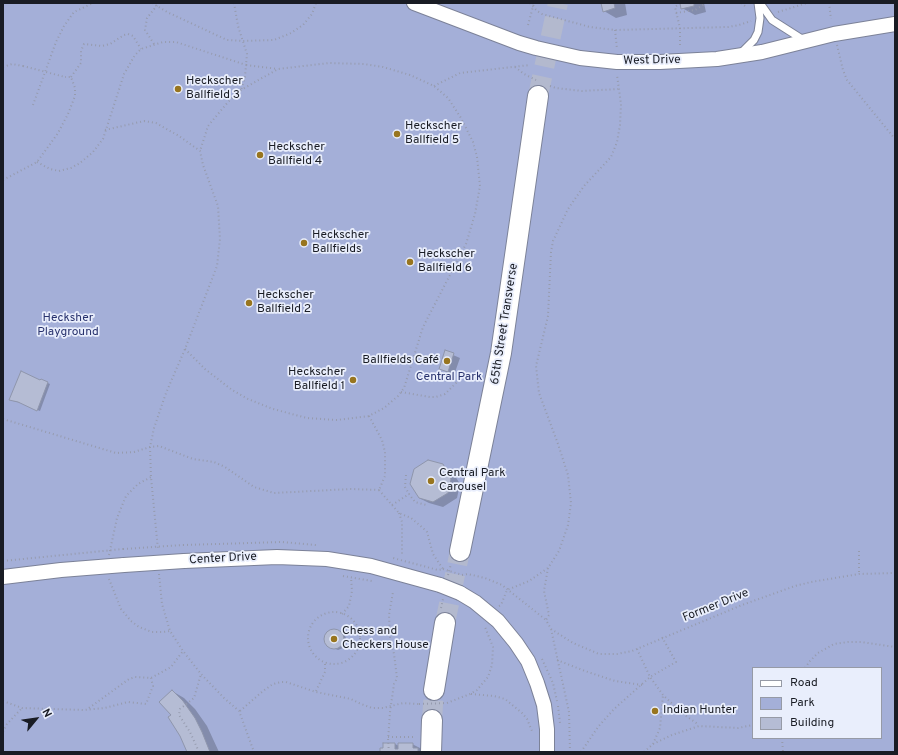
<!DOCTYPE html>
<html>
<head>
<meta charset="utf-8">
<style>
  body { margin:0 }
  #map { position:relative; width:898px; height:755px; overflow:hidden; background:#d9e0f8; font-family:Overpass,sans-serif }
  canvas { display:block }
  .frame { position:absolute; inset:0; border:4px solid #191c24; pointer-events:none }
  .legend { position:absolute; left:752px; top:667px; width:130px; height:72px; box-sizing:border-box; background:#e9eefc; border:1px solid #969aa6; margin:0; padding:5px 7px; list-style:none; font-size:12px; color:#191c24 }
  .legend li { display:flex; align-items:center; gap:8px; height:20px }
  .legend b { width:20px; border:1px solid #969aa6 }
  .north { position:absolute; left:16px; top:699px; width:40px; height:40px; -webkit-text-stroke:3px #e9eefc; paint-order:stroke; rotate:61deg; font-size:11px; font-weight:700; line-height:16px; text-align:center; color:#191c24 }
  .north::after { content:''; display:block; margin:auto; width:14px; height:18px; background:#191c24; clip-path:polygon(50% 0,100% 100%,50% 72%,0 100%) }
</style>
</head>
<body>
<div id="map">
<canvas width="898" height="755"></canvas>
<div class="frame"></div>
<ul class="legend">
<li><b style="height:5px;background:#fff"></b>Road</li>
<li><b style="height:11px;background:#a4afd8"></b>Park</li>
<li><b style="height:11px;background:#b5bcd4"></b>Building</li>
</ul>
<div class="north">N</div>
</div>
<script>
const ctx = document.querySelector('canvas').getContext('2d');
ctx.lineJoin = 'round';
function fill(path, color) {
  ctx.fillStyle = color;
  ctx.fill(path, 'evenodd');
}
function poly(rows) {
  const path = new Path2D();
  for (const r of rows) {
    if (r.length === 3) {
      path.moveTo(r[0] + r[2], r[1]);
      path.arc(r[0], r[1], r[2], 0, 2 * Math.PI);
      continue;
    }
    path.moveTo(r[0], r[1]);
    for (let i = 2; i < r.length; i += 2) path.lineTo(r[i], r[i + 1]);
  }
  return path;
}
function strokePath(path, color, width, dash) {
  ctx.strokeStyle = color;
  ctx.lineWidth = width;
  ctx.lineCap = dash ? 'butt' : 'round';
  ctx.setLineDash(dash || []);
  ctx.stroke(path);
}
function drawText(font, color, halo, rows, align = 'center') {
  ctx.font = font + ' Overpass,sans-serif';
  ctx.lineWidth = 3.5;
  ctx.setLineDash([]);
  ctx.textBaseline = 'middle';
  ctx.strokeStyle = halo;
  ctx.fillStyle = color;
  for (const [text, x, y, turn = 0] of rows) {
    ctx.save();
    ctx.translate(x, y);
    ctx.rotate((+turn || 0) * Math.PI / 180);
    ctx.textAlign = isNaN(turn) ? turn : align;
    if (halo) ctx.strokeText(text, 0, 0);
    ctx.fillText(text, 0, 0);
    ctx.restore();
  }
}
const green = poly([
  [3,3,895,3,895,752,3,752],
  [753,668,881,668,881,738,753,738]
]);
const shadow = poly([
  [602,3,625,3,627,15,616,18,604,11],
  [681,3,704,3,706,12,695,15,682,8],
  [446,352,460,358,454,375,440,369],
  [41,380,50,384,40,411,21,403,13,401],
  [442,465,452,471,460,484,457,498,443,507,429,503,419,498],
  [334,629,344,634,347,640,345,647,338,650,328,646,325,639,327,632],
  [172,691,184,698,195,709,207,726,219,752,188,752,172,715],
  [395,744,399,746,412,744,422,749,423,752,381,752]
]);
const building = poly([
  [601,3,614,3,615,8,603,12,601,3],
  [680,3,694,3,694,6,681,9,680,3],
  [445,350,454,353,448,372,439,369,445,350],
  [21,371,40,380,41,379,48,382,37,411,18,402,9,400,21,371],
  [428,460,443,464,451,479,448,493,433,502,419,498,410,484,414,469,428,460],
  [334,639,10],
  [172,690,183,701,195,718,202,732,210,752,187,752,180,736,168,717,171,715,159,702,172,690],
  [383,743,395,743,395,749,398,749,398,743,413,743,413,748,418,748,418,752,380,752,380,748,383,748,383,743]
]);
const secondaryTunnel = poly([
  [538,96,558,3],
  [445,623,460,551],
  [432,720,434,690]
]);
const path = poly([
  [152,3,167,12,227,40,243,41,274,40,291,33,303,25,312,14,316,3],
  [234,3,238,26,247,54,246,65,278,69],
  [530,3,537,11,542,14,590,27,615,30,728,27,739,25,751,21],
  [680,3,675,7,680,28,680,46],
  [741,3,745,6],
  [829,3,831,19],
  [778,12,807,3],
  [676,13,695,10,706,3],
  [528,25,534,3],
  [615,30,617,49],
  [154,44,145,30,147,18,159,3],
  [837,45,843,70,847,80,895,139],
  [3,67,12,64,23,66],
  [515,67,524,74,536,80],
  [71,77,81,63,81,51,84,44,102,46,110,44,124,35,128,34,133,36,141,49],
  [434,86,460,73,530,65],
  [550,86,556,88,582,91,618,89],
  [33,105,56,42,64,26,74,12,93,3],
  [105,130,144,121,156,123,179,136,200,151,203,165,218,206,220,239,217,266,185,349,166,393,154,428,150,447,151,477,158,550],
  [37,162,50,169,59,171,71,168,80,163,93,152,103,139,124,74,135,55,141,49,163,42,176,42,246,65,245,77,241,90],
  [3,180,37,162,58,133,68,114,75,96,75,88,71,77,65,77],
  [185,349,205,369,232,390,248,399,273,409,307,418,337,420,369,416,384,408,398,396,404,388,423,327,466,244,475,214,480,186,477,157,473,142,461,118,448,98,434,86,410,75,383,67,364,64,329,63,278,69,241,90,228,102,208,126,200,151],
  [401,392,430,397,436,397,445,394,457,382],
  [369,416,382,440,385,452,385,476,379,490],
  [3,419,116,453,134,452,150,447,159,446,193,459,214,462,225,467,254,487,274,493,351,489,379,490],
  [406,475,405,487,409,494],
  [379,490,399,513,411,518,423,528,427,532,433,554,443,569,438,570,393,558],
  [392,505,409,494,415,502,426,505],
  [399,513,402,522,402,555],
  [183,545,282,542,316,545],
  [859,551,859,574],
  [109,555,117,518,126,496,138,484,151,477],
  [3,561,123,549],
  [548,568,544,591,549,615,546,620,551,629,569,712,570,752],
  [159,574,162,604,170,631,183,651,201,674,224,698,239,711,254,752],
  [448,575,451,564],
  [462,575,468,574,485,578,502,585,546,620],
  [343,576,372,581],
  [109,579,121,609,131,621,139,627,152,632,163,632,170,631],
  [499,606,501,605,507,590,529,581,548,568,559,551,568,525,571,503,568,475,558,444,539,393,536,366,548,316,551,252,553,241,568,209,584,186,611,157,617,142,620,125,621,104,617,75],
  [441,608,443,599],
  [334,638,26],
  [342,614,349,606,352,591,351,577],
  [551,629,573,643,592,651,599,654,617,654,632,651,742,605,795,586,811,582,859,574,895,573],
  [637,649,650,677,663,695,682,713,699,725],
  [542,659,553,683,557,701],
  [557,660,585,671,615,681,642,685],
  [805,668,810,661,818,653,834,644,848,642,861,642,895,647],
  [316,691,325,672,325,663],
  [471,694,494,696,505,699,522,713,527,719,532,731],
  [3,701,22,708,83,710,105,708,128,702,146,704,153,686,151,678],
  [447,703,470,694,477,690,488,677,492,665,493,647,485,627],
  [558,706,560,723],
  [89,708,129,679,135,677,151,678,171,667,183,651],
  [240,711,263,691,273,684,281,682,286,682,316,692,351,699,361,704,372,708,383,708,403,703,419,704],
  [3,732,7,724,22,708],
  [388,737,413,737],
  [782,738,783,752],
  [653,744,660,728,663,695],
  [199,752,190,732,179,715,180,709,194,698,201,674],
  [389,752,388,741,390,712,394,684,397,678,394,654,390,638,389,615,393,592],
  [581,752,598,727,614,709,650,677,676,662,662,637],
  [644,752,653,744,672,735,699,726,738,728,753,725]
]);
const lane = poly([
  [760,3,772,20,805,41],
  [740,54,754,40,758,32,760,18,758,3]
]);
const street = poly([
  [414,3,519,43,536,48,580,58,617,62,660,62,717,59,762,52,834,34,895,24],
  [184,561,277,557,327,559,371,566,440,585],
  [3,577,61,570,124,565],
  [460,593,475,602,498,621,516,643,528,661,537,683,544,705,547,729,547,752]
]);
const secondary = poly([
  [460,551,501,353,538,96],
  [434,690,445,623],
  [431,752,432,720]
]);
const pathBridge = poly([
  [23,66,65,77],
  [123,549,183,545],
  [443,569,462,575],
  [419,704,447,703]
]);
const streetBridge = poly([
  [124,565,184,561],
  [440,585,460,593]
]);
const markers = [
  [178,89,4,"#98751f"],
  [397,134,4,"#98751f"],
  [260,155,4,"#98751f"],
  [304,243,4,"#98751f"],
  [410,262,4,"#98751f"],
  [249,303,4,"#98751f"],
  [447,361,4,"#98751f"],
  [353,380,4,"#98751f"],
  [431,481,4,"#98751f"],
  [334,639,4,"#98751f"],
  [655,711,4,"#98751f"]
];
const streetNames = [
  ["West Drive",652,61,-1],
  ["65th Street Transverse",505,324,-81],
  ["Center Drive",223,559,-3],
  ["Former Drive",716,606,-22]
];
const poiNames = [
  ["Heckscher",186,82],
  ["Ballfield 3",186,96],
  ["Heckscher",405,127],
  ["Ballfield 5",405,141],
  ["Heckscher",268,148],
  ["Ballfield 4",268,162],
  ["Heckscher",312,236],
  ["Ballfields",312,250],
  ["Heckscher",418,255],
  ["Ballfield 6",418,269],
  ["Heckscher",257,296],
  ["Ballfield 2",257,310],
  ["Ballfields Café",439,361,"right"],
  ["Heckscher",345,373,"right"],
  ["Ballfield 1",345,387,"right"],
  ["Central Park",439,474],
  ["Carousel",439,488],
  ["Chess and",342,632],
  ["Checkers House",342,646],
  ["Indian Hunter",663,711]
];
const parkNames = [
  ["Hecksher",68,319],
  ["Playground",68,333],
  ["Central Park",449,378]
];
fill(green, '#a4afd8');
fill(shadow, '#0003');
fill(building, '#b5bcd4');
strokePath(building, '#8f96ac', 1);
strokePath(secondaryTunnel, '#b3b9ce', 20, [20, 10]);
strokePath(lane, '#7c8298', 9);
strokePath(street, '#7c8298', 16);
strokePath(secondary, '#7c8298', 22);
strokePath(path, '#969bae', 2, [1, 3]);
strokePath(lane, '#fff', 7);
strokePath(street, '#fff', 14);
strokePath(secondary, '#fff', 20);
strokePath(streetBridge, '#7c8298', 16, []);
strokePath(pathBridge, '#969bae', 2, [1, 3]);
strokePath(streetBridge, '#fff', 14);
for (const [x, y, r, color] of markers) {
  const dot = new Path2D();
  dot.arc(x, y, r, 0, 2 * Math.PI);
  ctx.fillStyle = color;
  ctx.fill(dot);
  strokePath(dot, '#e9eefc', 1.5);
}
drawText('12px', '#191c24', '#e9eefc', streetNames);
drawText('12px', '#191c24', '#e9eefc', poiNames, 'left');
drawText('12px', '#28326d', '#e9eefc', parkNames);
</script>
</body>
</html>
